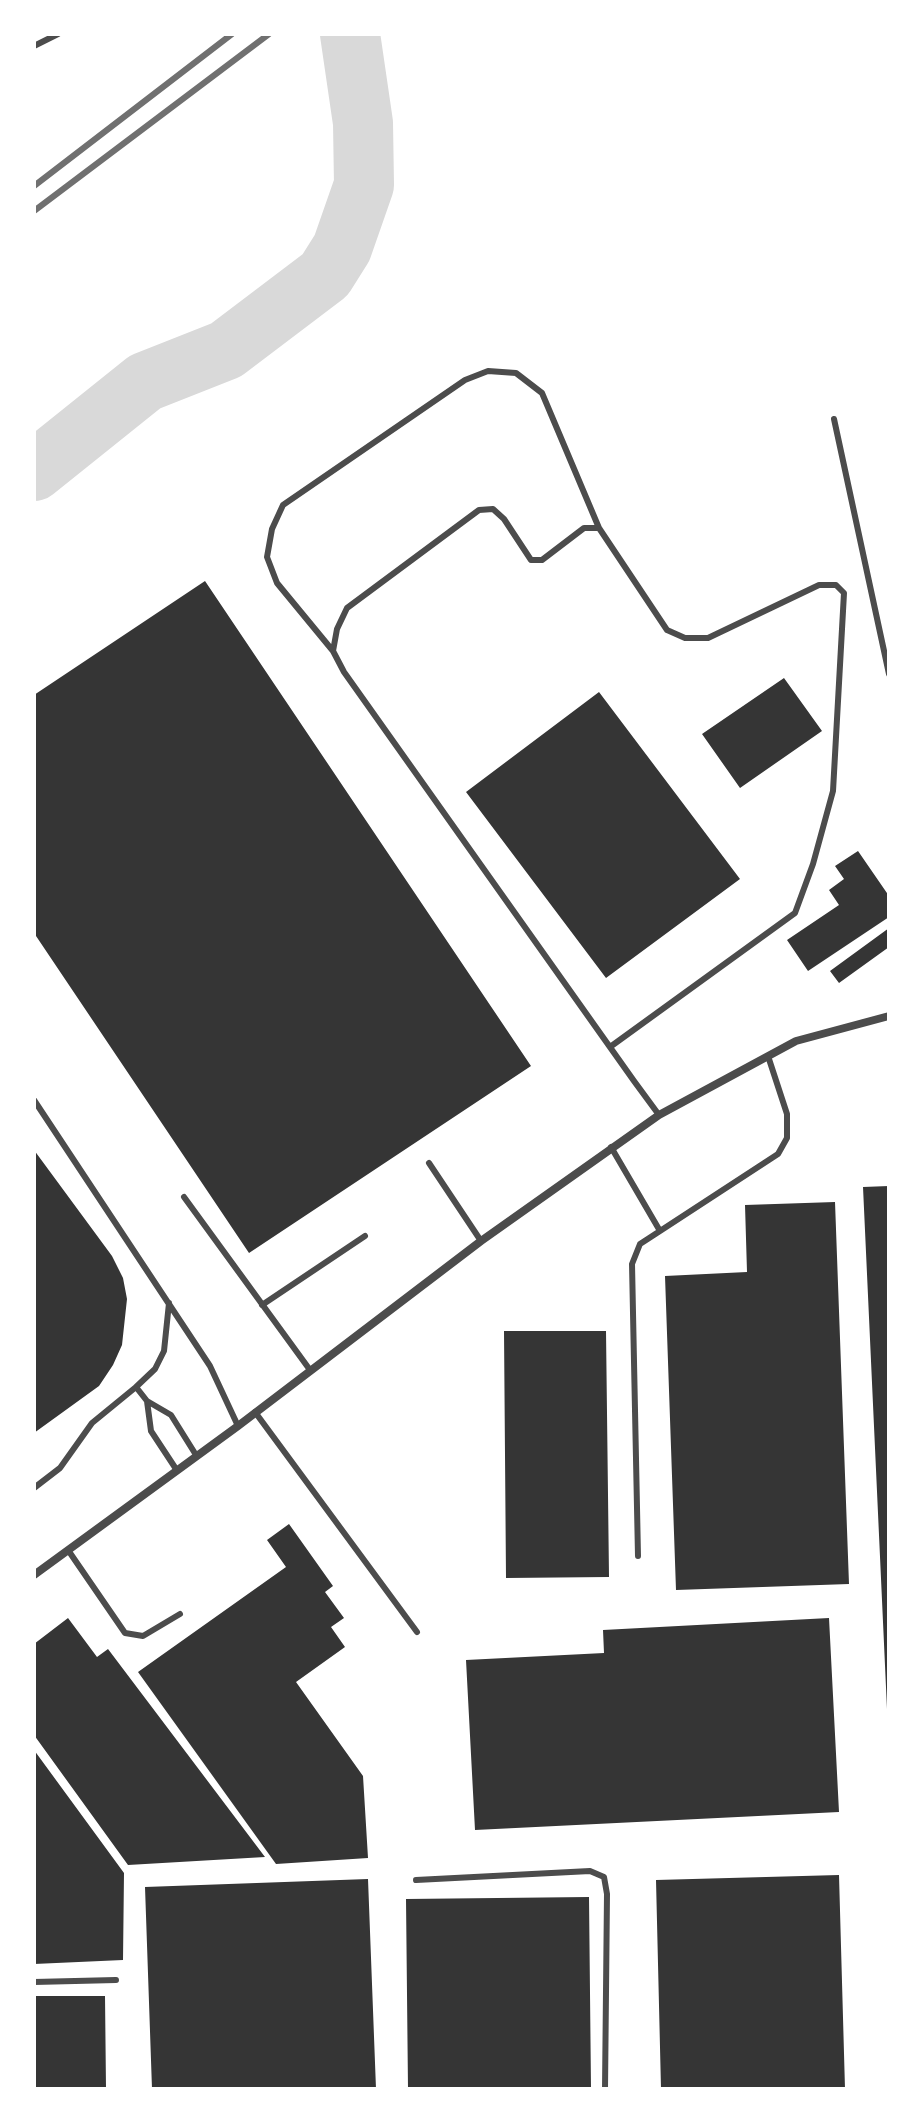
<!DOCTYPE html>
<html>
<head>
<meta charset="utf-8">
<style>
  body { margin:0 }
  #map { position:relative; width:923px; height:2123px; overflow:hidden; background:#fff; font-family:"Alegreya Sans",sans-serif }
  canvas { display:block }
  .frame { position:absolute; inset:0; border:36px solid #fff; pointer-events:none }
</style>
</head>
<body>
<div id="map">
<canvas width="923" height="2123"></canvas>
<div class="frame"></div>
</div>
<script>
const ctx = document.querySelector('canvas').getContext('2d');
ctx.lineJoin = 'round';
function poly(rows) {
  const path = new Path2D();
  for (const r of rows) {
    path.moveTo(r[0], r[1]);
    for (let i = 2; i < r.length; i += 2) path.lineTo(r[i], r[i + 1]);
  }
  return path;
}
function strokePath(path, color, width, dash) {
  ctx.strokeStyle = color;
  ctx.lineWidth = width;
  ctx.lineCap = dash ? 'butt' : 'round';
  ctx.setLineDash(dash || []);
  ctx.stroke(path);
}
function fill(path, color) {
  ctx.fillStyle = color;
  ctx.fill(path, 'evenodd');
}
const river = poly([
  [34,471,145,382,226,350,325,275,342,248,364,185,363,123,350,34]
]);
const building = poly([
  [205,581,531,1066,249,1253,34,933,34,695],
  [784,678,822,731,740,788,702,734],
  [599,692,740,879,606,978,466,792],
  [858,851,889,896,889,917,808,971,787,940,839,905,829,890,844,879,835,866],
  [889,928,889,947,839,983,830,971],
  [34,1150,112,1256,123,1278,127,1299,122,1345,113,1365,99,1386,34,1433],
  [889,1186,889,1709,887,1709,863,1187],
  [835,1202,849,1584,676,1590,665,1276,747,1272,745,1205],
  [504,1331,606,1331,609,1577,506,1578],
  [289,1524,333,1586,325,1592,344,1618,331,1627,345,1647,296,1682,363,1776,368,1858,276,1864,138,1672,286,1567,267,1540],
  [68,1618,97,1657,108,1649,265,1857,128,1865,34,1735,34,1644],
  [829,1618,839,1812,475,1830,466,1660,604,1653,603,1630],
  [34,1750,124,1873,123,1960,34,1964],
  [839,1875,845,2089,661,2089,656,1880],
  [368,1879,376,2089,152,2089,145,1887],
  [589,1897,591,2089,408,2089,406,1899],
  [34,1996,105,1996,106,2089,34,2089]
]);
const service = poly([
  [34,46,58,34],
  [834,419,889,674],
  [333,651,277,583,267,557,272,529,283,505,465,380,488,371,516,373,542,393,599,528],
  [610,1047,795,913,813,864,833,791,844,593,836,585,819,585,708,638,685,638,667,630,599,528,584,528,542,560,531,560,504,519,493,509,479,510,347,608,337,629,333,651,344,672,634,1081,659,1115],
  [34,1100,210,1366,238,1426],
  [611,1147,660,1231,778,1154,787,1138,787,1114,768,1056],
  [429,1163,481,1241],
  [184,1197,310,1370],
  [169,1303,164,1351,155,1369,136,1387,147,1401,171,1415,196,1455],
  [262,1305,365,1236],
  [147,1401,151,1431,176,1469],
  [255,1412,417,1632],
  [34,1488,60,1468,92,1423,136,1387],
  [68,1550,125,1633,143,1636,180,1614],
  [638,1556,632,1264,640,1244,660,1231],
  [416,1880,590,1871,604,1877,607,1894,605,2089],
  [34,1982,116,1980]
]);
const minor = poly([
  [34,1575,238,1426,481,1241,659,1115,796,1041,889,1016]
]);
const rail = poly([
  [34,186,232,34],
  [34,211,269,34]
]);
strokePath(river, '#d9d9d9', 60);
fill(building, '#353535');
strokePath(service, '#4c4c4c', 6);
strokePath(minor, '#4c4c4c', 8);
strokePath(rail, '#707070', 6);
</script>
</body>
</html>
